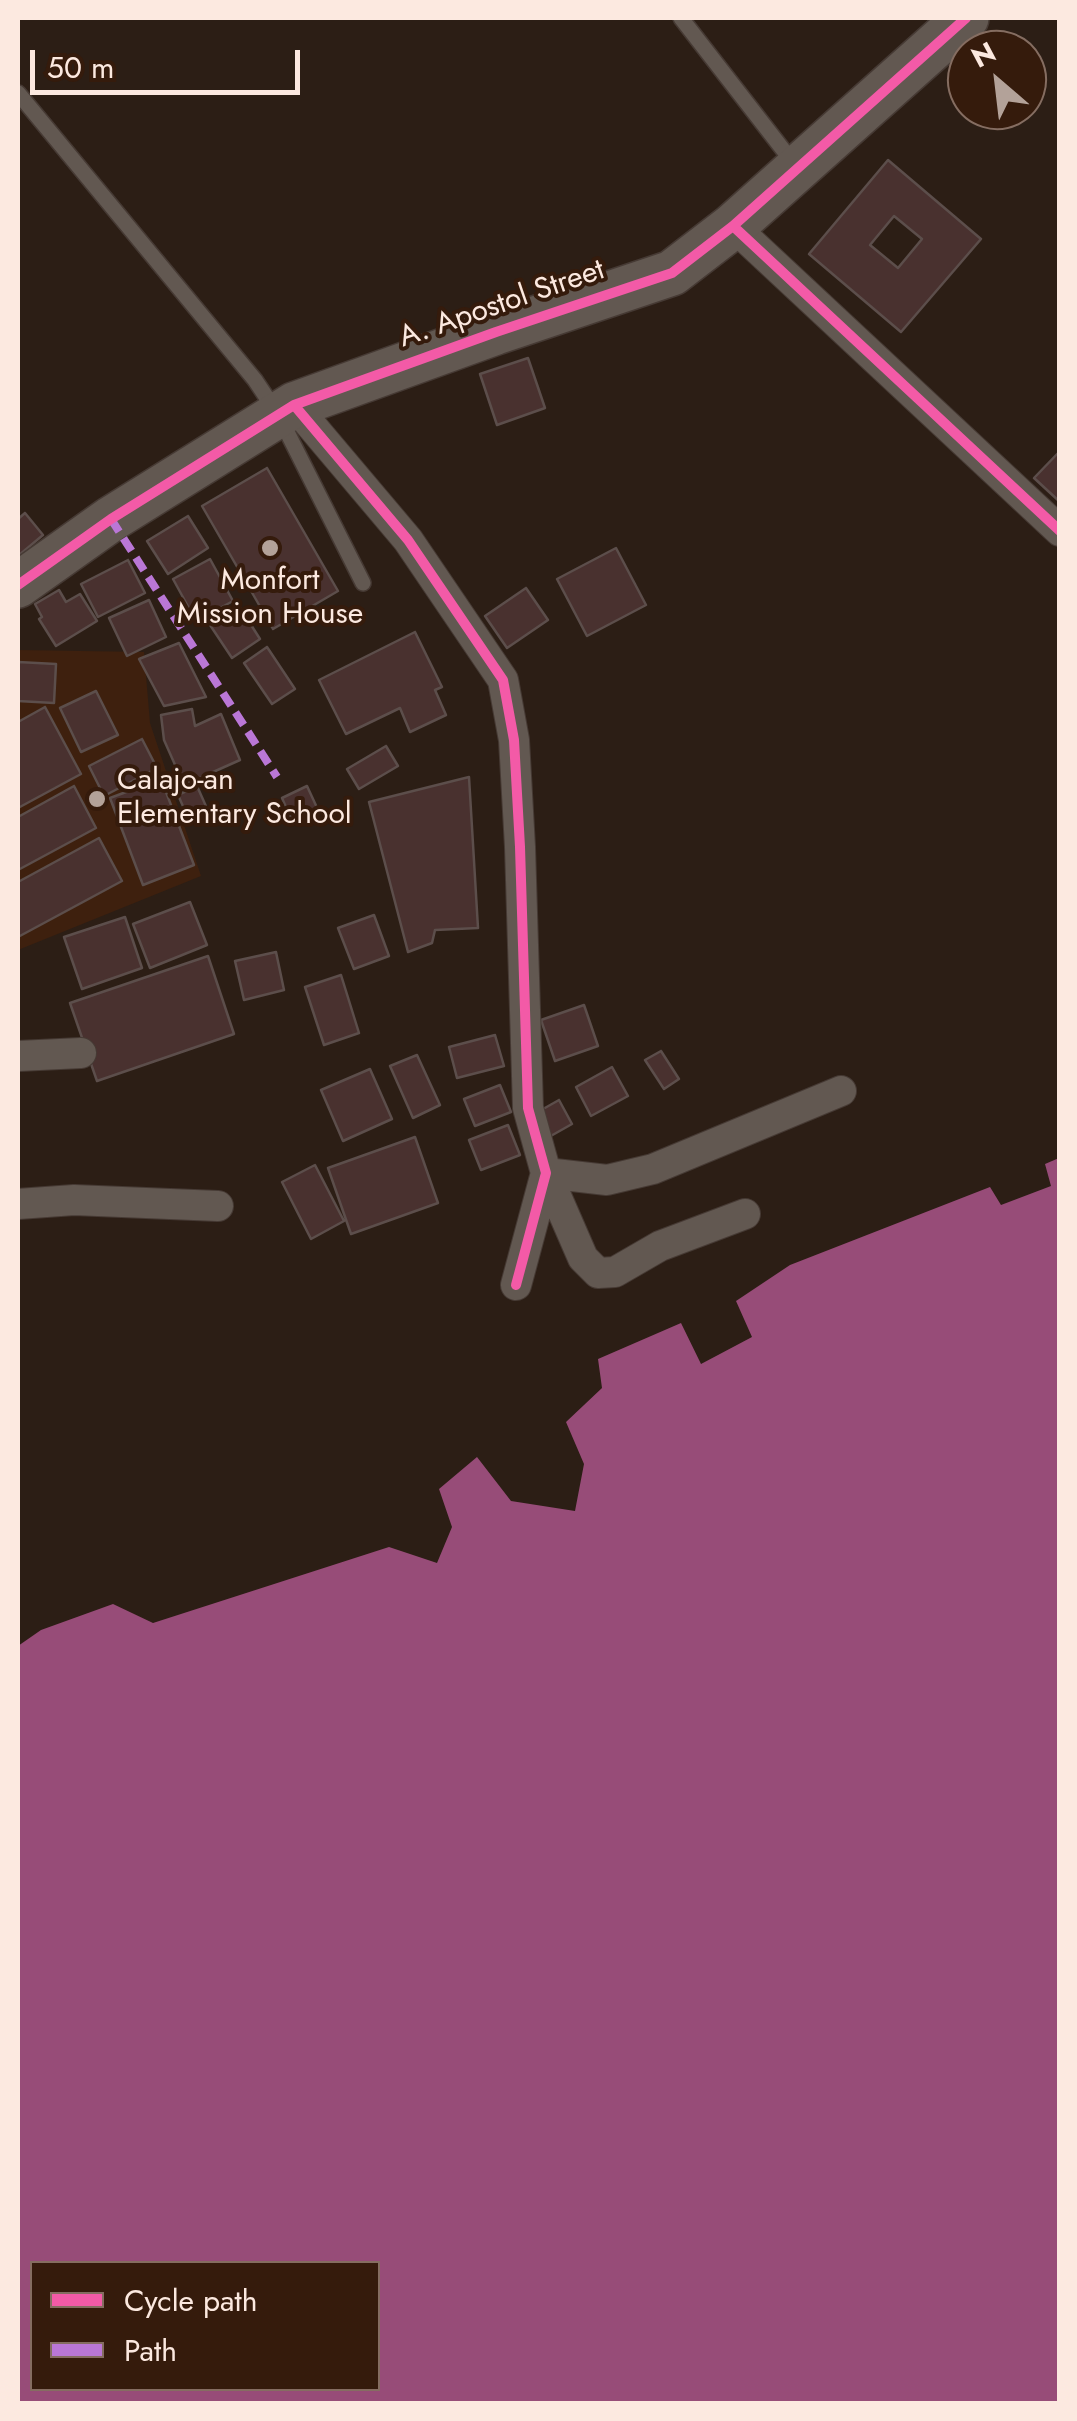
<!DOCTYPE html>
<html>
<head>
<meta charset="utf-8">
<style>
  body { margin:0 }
  #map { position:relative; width:1077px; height:2421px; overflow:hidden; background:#2c1e15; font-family:Jost,sans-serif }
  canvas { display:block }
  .frame { position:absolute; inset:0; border:20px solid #fce9e0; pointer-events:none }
  .legend { position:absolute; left:30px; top:2261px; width:350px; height:130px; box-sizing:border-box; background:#351b0c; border:2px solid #856d61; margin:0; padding:12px 18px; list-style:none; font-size:30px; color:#fce9e0 }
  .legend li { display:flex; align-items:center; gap:20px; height:50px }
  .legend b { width:50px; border:2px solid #856d61 }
  .north { position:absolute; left:947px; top:30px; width:100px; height:100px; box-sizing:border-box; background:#351b0c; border:2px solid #856d61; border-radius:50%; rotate:332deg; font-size:28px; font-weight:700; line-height:40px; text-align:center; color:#fce9e0 }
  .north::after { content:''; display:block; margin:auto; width:35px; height:45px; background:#b3a299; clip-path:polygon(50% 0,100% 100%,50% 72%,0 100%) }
  .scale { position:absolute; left:30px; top:50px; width:270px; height:45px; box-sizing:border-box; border:5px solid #fce9e0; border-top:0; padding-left:12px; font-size:30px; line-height:35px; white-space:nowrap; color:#fce9e0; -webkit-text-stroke:8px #351b0c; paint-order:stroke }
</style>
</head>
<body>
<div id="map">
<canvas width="1077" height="2421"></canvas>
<div class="frame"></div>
<ul class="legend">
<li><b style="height:12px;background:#f35aa7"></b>Cycle path</li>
<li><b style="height:12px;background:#ba77d6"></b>Path</li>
</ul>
<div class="north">N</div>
<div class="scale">50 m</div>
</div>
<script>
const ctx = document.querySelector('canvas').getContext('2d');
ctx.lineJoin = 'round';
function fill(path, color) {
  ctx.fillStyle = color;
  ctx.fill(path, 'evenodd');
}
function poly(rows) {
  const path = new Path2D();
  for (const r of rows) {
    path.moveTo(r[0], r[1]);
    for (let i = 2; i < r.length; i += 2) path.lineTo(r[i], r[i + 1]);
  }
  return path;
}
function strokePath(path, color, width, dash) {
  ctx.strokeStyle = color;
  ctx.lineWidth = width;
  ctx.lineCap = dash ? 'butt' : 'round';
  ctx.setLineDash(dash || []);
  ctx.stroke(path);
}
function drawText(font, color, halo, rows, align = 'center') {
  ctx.font = font + ' Jost,sans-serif';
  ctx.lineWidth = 8;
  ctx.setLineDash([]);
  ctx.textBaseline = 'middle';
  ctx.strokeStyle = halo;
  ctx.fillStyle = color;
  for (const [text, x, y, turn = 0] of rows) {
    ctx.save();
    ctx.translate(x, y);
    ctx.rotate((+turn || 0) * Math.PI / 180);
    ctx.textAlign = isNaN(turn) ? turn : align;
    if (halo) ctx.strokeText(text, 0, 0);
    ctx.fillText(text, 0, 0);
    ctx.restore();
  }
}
const built = poly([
  [18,650,144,652,150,723,201,876,18,950]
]);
const water = poly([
  [1059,1158,1059,2403,18,2403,18,1646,41,1630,113,1604,153,1623,389,1547,437,1563,452,1527,439,1489,477,1457,511,1501,575,1511,584,1464,566,1422,602,1388,598,1359,681,1323,701,1364,752,1337,736,1301,790,1265,990,1187,1001,1205,1051,1186,1045,1164],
  [32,2264,378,2264,378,2388,32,2388]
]);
const building = poly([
  [888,160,981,239,901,332,809,254,888,160],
  [894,216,922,239,898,268,870,245,894,216],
  [528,358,545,408,497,425,480,374,528,358],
  [1060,451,1060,502,1034,478,1060,451],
  [267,468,338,591,273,629,202,506,267,468],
  [25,513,43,535,18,556,18,519,25,513],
  [188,516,208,548,168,574,147,541,188,516],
  [616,548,646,605,587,636,557,579,616,548],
  [210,559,233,601,196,621,173,579,210,559],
  [128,560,145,593,98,617,81,584,128,560],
  [526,588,548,620,507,648,485,616,526,588],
  [59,590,66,602,80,594,97,621,56,646,39,619,42,617,35,604,59,590],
  [149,600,166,637,127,656,109,618,149,600],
  [239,606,260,639,232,658,210,625,239,606],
  [415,632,442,687,435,690,446,715,410,732,400,708,346,734,319,680,415,632],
  [179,643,206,697,164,706,139,659,179,643],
  [267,647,295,689,272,704,244,663,267,647],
  [18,662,56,664,54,703,18,701,18,662],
  [96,691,118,735,81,752,60,708,96,691],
  [45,707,81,774,18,808,18,722,45,707],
  [192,709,195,726,221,714,240,760,184,785,164,740,161,715,192,709],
  [142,739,157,768,104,796,89,766,142,739],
  [386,746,398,766,359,789,347,769,386,746],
  [469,777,478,928,435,930,432,943,408,952,369,802,469,777],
  [161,779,194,865,143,885,110,798,161,779],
  [74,786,96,828,18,870,18,817,74,786],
  [197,786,209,813,190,822,178,795,197,786],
  [307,786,319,812,293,823,282,798,307,786],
  [99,838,122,881,18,937,18,882,99,838],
  [190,902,207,945,150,968,133,924,190,902],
  [374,915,389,956,354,969,338,928,374,915],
  [125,917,142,968,82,989,64,937,125,917],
  [276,952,284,990,244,1000,235,961,276,952],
  [208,956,234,1034,97,1081,70,1003,208,956],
  [341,975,359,1033,324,1045,305,987,341,975],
  [584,1005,598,1046,555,1061,541,1020,584,1005],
  [495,1035,504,1066,457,1078,449,1047,495,1035],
  [661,1051,679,1079,664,1089,645,1060,661,1051],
  [417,1055,440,1105,413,1118,390,1066,417,1055],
  [612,1067,628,1096,591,1116,576,1087,612,1067],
  [370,1069,392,1119,343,1141,321,1090,370,1069],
  [500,1085,511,1112,475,1126,464,1099,500,1085],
  [559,1100,572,1124,549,1137,536,1113,559,1100],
  [508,1125,520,1155,481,1170,469,1140,508,1125],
  [415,1137,438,1203,351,1234,328,1168,415,1137],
  [315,1165,344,1221,311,1239,282,1182,315,1165]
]);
const lane = poly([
  [681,18,795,165],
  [18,93,255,380,279,416,363,583]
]);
const street = poly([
  [733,226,1060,531],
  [294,405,408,540,503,680,514,740,520,847,528,1108,546,1173,516,1285],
  [18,1056,81,1053],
  [546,1173,607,1180,653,1169,841,1091],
  [546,1173,583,1258,598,1273,615,1272,660,1246,745,1214],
  [18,1204,74,1200,218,1206]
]);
const secondary = poly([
  [18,585,111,519,294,405,496,332,672,273,733,226,966,18]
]);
const quiet = poly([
  [111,519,277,777]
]);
const cycleway = poly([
  [733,226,1060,531],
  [294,405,408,540,503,680,514,740,520,847,528,1108,546,1173,516,1285],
  [18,585,111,519,294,405,496,332,672,273,733,226,966,18]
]);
const markers = [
  [270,548,10,"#b3a299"],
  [97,799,10,"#b3a299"]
];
const streetNames = [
  ["A. Apostol Street",502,305,-19]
];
const poiNames = [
  ["Monfort",270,582],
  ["Mission House",270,616],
  ["Calajo-an",117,782,"left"],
  ["Elementary School",117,816,"left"]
];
fill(built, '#3e200e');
fill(water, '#974c78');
fill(building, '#49312f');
strokePath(building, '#5c4e4b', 2.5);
strokePath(lane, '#463a34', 18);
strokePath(street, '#463a34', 32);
strokePath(secondary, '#463a34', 48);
strokePath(lane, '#625851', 15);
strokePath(street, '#625851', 30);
strokePath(secondary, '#625851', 45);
strokePath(quiet, '#ba77d6', 8, [15, 8]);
strokePath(cycleway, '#f35aa7', 10);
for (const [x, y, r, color] of markers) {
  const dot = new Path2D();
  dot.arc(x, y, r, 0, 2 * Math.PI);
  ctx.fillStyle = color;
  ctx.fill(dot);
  strokePath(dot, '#351b0c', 4);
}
drawText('30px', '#fce9e0', '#351b0c', streetNames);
drawText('30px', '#fce9e0', '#351b0c', poiNames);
</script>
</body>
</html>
